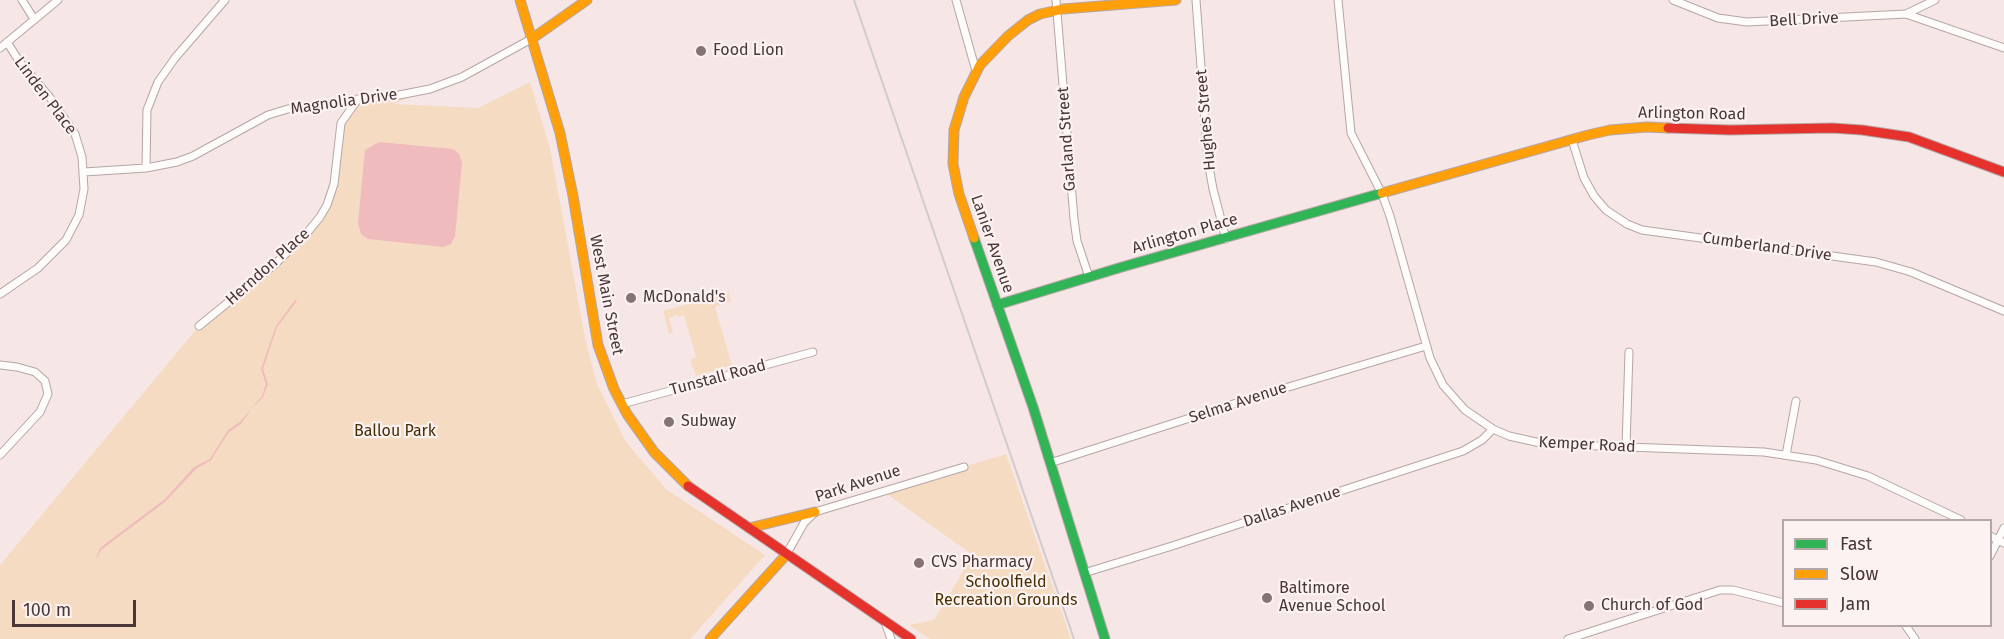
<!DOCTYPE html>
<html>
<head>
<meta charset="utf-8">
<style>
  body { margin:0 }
  #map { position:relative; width:2004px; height:639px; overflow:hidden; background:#f6e6e6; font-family:"Fira Sans",sans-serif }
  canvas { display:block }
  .legend { position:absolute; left:1782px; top:519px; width:210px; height:108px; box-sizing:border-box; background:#fcf2f2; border:2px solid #b5a7a7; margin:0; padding:8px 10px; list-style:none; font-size:18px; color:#4a3637 }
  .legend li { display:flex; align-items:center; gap:12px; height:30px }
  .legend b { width:30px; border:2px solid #b5a7a7 }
  .scale { position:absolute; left:12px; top:600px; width:124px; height:27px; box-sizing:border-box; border:3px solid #4a3637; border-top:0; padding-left:8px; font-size:18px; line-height:21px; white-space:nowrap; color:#4a3637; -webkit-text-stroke:4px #fcf2f2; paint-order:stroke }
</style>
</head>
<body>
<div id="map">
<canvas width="2004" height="639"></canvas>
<ul class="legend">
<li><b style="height:8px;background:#30b455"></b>Fast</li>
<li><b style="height:8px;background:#ff9f0a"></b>Slow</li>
<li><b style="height:8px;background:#e5322d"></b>Jam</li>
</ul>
<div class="scale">100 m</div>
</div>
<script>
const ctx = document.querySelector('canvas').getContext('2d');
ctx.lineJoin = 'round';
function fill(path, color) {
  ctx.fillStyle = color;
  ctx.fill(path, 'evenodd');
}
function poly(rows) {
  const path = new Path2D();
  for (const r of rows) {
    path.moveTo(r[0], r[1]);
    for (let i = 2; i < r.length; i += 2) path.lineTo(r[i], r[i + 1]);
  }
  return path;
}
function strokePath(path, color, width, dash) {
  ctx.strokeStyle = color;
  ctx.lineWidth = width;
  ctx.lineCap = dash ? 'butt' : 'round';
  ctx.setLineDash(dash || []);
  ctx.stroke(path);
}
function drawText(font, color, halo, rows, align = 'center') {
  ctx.font = font + ' "Fira Sans",sans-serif';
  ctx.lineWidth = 4.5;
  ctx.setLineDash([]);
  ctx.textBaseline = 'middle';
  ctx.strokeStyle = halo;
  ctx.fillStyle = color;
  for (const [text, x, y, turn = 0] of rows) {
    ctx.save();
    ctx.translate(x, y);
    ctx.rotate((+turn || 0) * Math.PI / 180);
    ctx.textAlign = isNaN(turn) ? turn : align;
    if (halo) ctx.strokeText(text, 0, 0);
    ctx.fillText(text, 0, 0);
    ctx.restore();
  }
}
const green = poly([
  [462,77,393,104,478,108,530,82,550,148,585,338,597,384,626,442,667,490,765,555,690,639,0,639,0,565,199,326,312,228,330,198,344,116,358,99,399,95],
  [729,292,731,301,715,307,732,365,696,376,690,360,696,357,684,315,678,317,677,315,669,318,673,332,669,334,663,311],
  [1006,454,1071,639,930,639,909,625,934,620,973,555,883,491]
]);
const water = poly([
  [379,142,453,149,459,154,462,163,455,236,451,244,443,247,368,239,361,234,358,223,365,150],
  [295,300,297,301,277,327,263,369,268,384,263,397,251,409,241,424,229,432,211,460,196,469,166,501,101,550,95,561,100,548,165,499,194,467,210,459,228,430,240,422,262,396,266,384,261,369,276,326]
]);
const street = poly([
  [22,0,34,19],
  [956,0,976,71],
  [1056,0,1074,219,1077,241,1089,277],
  [1196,0,1208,161,1213,189,1226,239],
  [1338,0,1351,133,1382,194,1390,216,1430,358,1443,385,1465,410,1493,429,1509,436,1545,444,1764,452,1816,460,1868,476,1961,520],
  [1673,0,1718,18,1747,22,1906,14,1935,0],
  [1906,14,2004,48],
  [0,48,58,0],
  [1572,140,1584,178,1594,196,1606,210,1627,224,1642,230,1876,262,1911,272,2004,311],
  [146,168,147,110,158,82,175,58,225,0],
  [84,172,146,168,177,162,193,156,268,115,288,109,399,95,430,89,462,77,533,38],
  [0,294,38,268,66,240,79,215,84,189,82,157,75,134,51,99,19,61,7,42],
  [199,326,274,265,306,234,320,217,327,205,334,184,341,123,358,99],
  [0,365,17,367,35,372,45,381,48,394,40,412,0,455],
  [622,404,813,352],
  [1626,447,1629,352],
  [1786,455,1796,401],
  [1050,463,1255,397,1426,346],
  [1990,536,2004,543],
  [786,555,804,523,815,512,964,467],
  [1990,556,2004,528],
  [1084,573,1172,546,1463,451,1482,440,1493,429],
  [885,622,891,639],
  [1906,626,1915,639],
  [1568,639,1720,590,1733,590,1784,603]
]);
const fast = poly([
  [974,238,1033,407,1105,639],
  [997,305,1122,267,1382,193]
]);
const slow = poly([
  [520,0,560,133,573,196,598,345,614,389,627,414,654,452,688,486],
  [533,38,587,0],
  [1382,193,1588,135,1610,130,1647,127,1668,128],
  [974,238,959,194,953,164,954,130,964,97,980,65,1008,36,1028,20,1040,14,1063,9,1176,0],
  [749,528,815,512],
  [710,639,786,555]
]);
const jam = poly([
  [1668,128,1730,130,1832,128,1862,130,1909,137,2004,172],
  [688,486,911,639]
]);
const rail = poly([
  [854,0,1074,639]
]);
const markers = [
  [701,51,6,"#867474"],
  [631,298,6,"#867474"],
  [669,422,6,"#867474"],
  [919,563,6,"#867474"],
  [1267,598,6,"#867474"],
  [1589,606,6,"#867474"]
];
const streetNames = [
  ["Bell Drive",1804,20,-3],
  ["Linden Place",45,96,53],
  ["Magnolia Drive",344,102,-8],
  ["Arlington Road",1692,114,1],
  ["Hughes Street",1206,120,-95],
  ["Garland Street",1067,139,-94],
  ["Arlington Place",1185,234,-16],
  ["Lanier Avenue",992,244,71],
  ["Cumberland Drive",1767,247,8],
  ["Herndon Place",268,267,-42],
  ["West Main Street",606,295,79],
  ["Tunstall Road",718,378,-15],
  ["Selma Avenue",1238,403,-18],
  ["Kemper Road",1587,445,3],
  ["Park Avenue",858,484,-18],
  ["Dallas Avenue",1292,507,-18]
];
const poiNames = [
  ["Food Lion",713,51],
  ["McDonald's",643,298],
  ["Subway",681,422],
  ["CVS Pharmacy",931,563],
  ["Baltimore",1279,589],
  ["Avenue School",1279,607],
  ["Church of God",1601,606]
];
const parkNames = [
  ["Ballou Park",395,432],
  ["Schoolfield",1006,583],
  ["Recreation Grounds",1006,601]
];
fill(green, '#f4dbc2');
fill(water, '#f0bbbd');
strokePath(street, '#b5a6a6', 9);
strokePath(fast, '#b5a6a6', 11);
strokePath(slow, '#b5a6a6', 11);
strokePath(jam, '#b5a6a6', 11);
strokePath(street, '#fefbfb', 7);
strokePath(fast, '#30b455', 9);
strokePath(slow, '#ff9f0a', 9);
strokePath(jam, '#e5322d', 9);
strokePath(rail, '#d1cccc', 2);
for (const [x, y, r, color] of markers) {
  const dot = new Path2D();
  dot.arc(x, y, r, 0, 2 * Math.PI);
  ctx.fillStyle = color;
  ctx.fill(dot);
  strokePath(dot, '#fcf2f2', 2);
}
drawText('16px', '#4a3637', '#fcf2f2', streetNames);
drawText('16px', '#4a3637', '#fcf2f2', poiNames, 'left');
drawText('16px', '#482f02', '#fcf2f2', parkNames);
</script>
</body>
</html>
